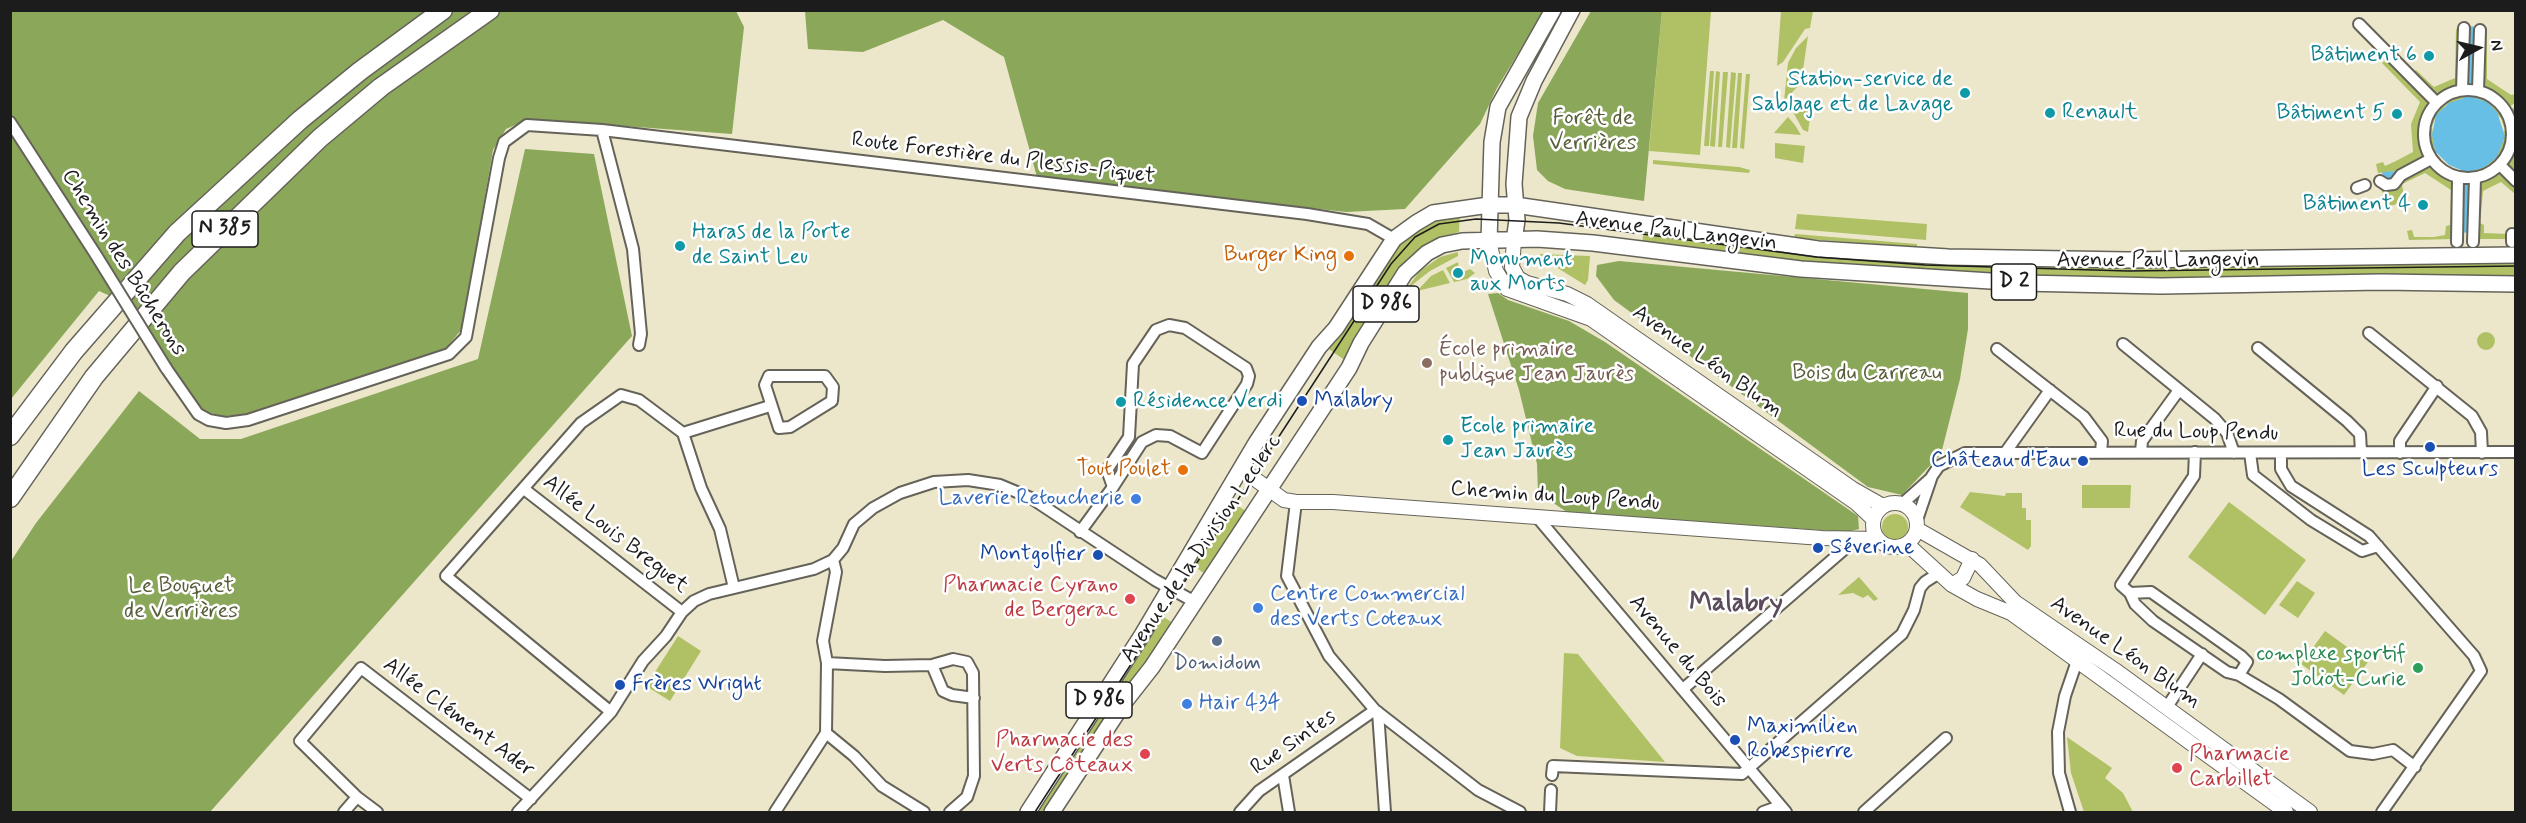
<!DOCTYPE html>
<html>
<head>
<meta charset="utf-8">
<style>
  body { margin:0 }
  #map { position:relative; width:2526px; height:823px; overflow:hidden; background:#ece7cb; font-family:Mynerve,sans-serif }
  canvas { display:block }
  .frame { position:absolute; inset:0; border:12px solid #1c1c1c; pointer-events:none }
  .north { position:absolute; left:2448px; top:18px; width:60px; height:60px; -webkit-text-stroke:4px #fff; paint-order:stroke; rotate:82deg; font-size:16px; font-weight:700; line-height:24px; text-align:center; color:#1c1c1c }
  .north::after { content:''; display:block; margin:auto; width:21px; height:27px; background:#1c1c1c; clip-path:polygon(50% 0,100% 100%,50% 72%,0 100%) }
</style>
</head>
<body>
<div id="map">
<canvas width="2526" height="823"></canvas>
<div class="frame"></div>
<div class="north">N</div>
</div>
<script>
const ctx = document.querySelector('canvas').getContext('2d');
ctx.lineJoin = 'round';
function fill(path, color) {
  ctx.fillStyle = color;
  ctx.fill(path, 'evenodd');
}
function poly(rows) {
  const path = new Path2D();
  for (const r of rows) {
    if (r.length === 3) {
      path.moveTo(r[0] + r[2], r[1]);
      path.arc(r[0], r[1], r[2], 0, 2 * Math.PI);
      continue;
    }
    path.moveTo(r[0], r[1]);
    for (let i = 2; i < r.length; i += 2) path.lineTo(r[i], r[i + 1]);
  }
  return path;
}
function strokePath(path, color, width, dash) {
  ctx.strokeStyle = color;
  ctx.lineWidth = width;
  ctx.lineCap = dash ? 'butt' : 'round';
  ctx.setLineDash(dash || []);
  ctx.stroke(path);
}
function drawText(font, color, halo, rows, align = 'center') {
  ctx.font = font + ' Mynerve,sans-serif';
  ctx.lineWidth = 5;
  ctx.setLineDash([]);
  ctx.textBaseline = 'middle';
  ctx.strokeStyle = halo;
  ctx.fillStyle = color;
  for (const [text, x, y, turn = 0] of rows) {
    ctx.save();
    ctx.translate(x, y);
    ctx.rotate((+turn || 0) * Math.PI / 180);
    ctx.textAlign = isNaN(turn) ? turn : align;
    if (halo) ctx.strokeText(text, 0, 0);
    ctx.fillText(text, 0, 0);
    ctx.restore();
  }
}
const green = poly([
  [1662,11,1711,11,1700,155,1649,151],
  [1781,11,1813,11,1810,28,1805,29,1783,62,1777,66],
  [2456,29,2462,29,2460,89,2437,100,2411,74,2416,70,2434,87,2455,78],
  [2481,30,2487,30,2487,79,2511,95,2515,94,2515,103,2507,108,2483,90],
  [1808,36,1801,83,1784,101,1788,63,1796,48],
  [2385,60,2389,60,2433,103,2423,126,2422,139,2426,155,2398,171,2378,173,2376,164,2383,162,2385,166,2394,162,2413,152,2411,124,2420,102,2382,63],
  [1710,71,1714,71,1709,146,1704,146],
  [1716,71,1720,72,1715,147,1710,146],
  [1723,72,1728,72,1722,147,1718,147],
  [1731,72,1736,73,1730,148,1726,147],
  [1738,73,1742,73,1737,148,1732,148],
  [1746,74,1750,74,1744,149,1740,148],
  [2464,92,2464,98,2446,105,2435,119,2432,127,2435,150,2431,152,2426,135,2431,115,2445,99],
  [2475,93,2488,97,2501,109,2509,124,2510,138,2505,153,2498,163,2489,170,2472,176,2473,170,2505,130,2501,118,2481,100,2475,98],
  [1812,104,1808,132,1803,130,1793,112,1802,105],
  [2515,107,2515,177,2503,165,2514,144,2514,130,2509,111],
  [1788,117,1795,125,1801,135,1774,133],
  [1775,143,1805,146,1803,163,1775,158],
  [1653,160,1739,167,1750,170,1749,173,1653,164],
  [2430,162,2453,178,2455,239,2409,240,2407,231,2412,230,2414,237,2434,237,2445,235,2446,226,2450,225,2451,190,2425,173,2402,184,2405,202,2386,207,2381,187,2396,182],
  [2500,169,2515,184,2515,194,2501,182,2483,191,2480,223,2484,225,2484,233,2509,234,2509,239,2474,239,2477,179],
  [1460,213,1459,232,1433,240,1419,249,1406,263,1346,361,1326,347,1398,244,1432,220],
  [1797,214,1927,224,1926,240,1795,229],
  [1644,229,2019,262,2018,280,1878,271,1642,244],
  [1795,234,1917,244,1917,247,1794,238],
  [1458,252,1458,256,1430,271,1407,289,1394,305,1420,271,1440,257],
  [1540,254,1590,256,1588,280,1585,285,1540,257],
  [2516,260,2515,278,2026,280,2027,262],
  [1458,262,1459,274,1470,269,1475,273,1467,279,1454,282,1446,268],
  [1443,270,1450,283,1417,291,1431,276],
  [2486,341,9],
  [2082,485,2131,485,2130,508,2082,508],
  [1970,492,2005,496,2006,493,2022,493,2022,508,2026,508,2026,520,2031,520,2031,546,2028,550,1960,507],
  [1230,501,1246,511,1205,574,1189,563],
  [2229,502,2306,560,2265,615,2188,557],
  [1895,527,13],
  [1859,577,1878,599,1874,601,1868,595,1863,598,1853,593,1838,595],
  [2297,581,2315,593,2298,618,2279,605],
  [1159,614,1173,623,1048,812,1031,812],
  [2325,631,2368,662,2344,695,2301,664],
  [678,636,701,651,670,701,646,686],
  [1564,653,1578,654,1665,762,1577,756,1560,748],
  [2067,737,2112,768,2105,778,2123,793,2133,812,2084,812,2071,773]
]);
const forest = poly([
  [11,11,736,11,744,27,732,134,529,119,506,129,493,150,462,329,446,348,245,415,224,416,202,411,133,306,99,291,11,399],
  [805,11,1544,11,1497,88,1480,124,1405,209,1346,212,1037,177,1004,57,943,20,863,52,808,49],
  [1591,11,1662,11,1644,201,1565,189,1548,181,1537,170,1533,136,1538,103],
  [525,149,594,154,632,336,210,812,11,812,11,561,36,523,139,391,200,439,241,439,478,359],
  [1619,261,1968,293,1968,329,1960,379,1941,454,1902,495,1868,487,1614,300,1596,276,1597,265],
  [1498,293,1508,300,1569,321,1605,342,1858,516,1859,529,1847,532,1567,512,1538,493,1537,464,1519,390,1488,294]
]);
const water = poly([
  [2466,26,2478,27,2475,98,2487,102,2497,112,2505,136,2497,157,2485,167,2473,171,2470,233,2459,232,2461,170,2449,165,2437,153,2385,183,2382,172,2398,171,2435,150,2432,135,2436,115,2449,103,2464,98]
]);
const street = poly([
  [2359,24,2437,103],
  [2468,134,44],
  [2462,90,2464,28],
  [2478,90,2480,30],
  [10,122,96,255],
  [602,130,633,249,641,334,639,345],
  [2500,165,2516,181],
  [2380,181,2386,185,2394,184,2401,175,2431,159],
  [2357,188,2365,185],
  [2512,234,2512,242],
  [2457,242,2458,179],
  [2473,242,2475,179],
  [2369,333,2472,416,2481,432,2482,453],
  [2123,344,2215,419,2227,433,2234,453],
  [2258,348,2347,421,2360,434,2361,452],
  [1997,349,2084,417,2102,441,2101,452],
  [166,368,198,414,209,420,226,423,248,420,449,354,466,337,499,158,504,142,527,125,602,130,1307,214,1368,224,1394,239],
  [769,376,825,376,833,387,832,401,790,427,779,428,765,385,769,376],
  [683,433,770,406],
  [2141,452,2142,441,2179,390],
  [2005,453,2050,390],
  [2250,453,2253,475,2311,520,2362,551,2378,546],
  [2400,453,2400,441,2437,386],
  [2281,454,2281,469,2291,486,2369,536,2474,656,2481,671,2382,812],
  [524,489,682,612],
  [1296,502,1287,576,1329,656,1375,710,1478,790,1520,812],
  [1902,504,1930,479],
  [1537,517,1786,812],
  [1917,520,1932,476,1939,466,1965,453,2516,452],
  [1080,532,1113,487,1142,442,1156,435,1170,436,1202,453,1247,384,1249,376,1246,368,1185,328,1169,325,1156,330,1133,364,1129,437,1107,470,1113,487],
  [2130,593,2151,592,2241,656,2247,662,2239,675,2227,672,2153,621,2135,604,2130,593,2121,585,2194,476,2195,452],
  [827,663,885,666,932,665,953,659,967,662,973,673,974,776,967,797,950,812],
  [932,665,943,691,952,695,974,698],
  [2239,675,2279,699,2350,751,2373,754,2393,750,2415,767],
  [1683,689,1855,540],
  [2167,707,2202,654],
  [611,712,446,576,581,423,621,395,639,400,683,433,701,488,720,529,734,588],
  [1378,712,1385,812],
  [826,733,854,756,882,786,924,812],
  [1283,775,1289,812],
  [1552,775,1553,766,1742,774,1902,634,1914,610,1920,588,1925,582,1939,573],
  [344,812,357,797],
  [377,812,357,797,300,741,361,668,531,799],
  [518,812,611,712,643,661,666,636,682,612,694,601,709,594,814,569,833,560,843,548,854,524,873,508,900,493,934,482,968,480,1000,485,1031,498,1155,580,1195,602],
  [775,812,826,733,827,663,823,641,836,572,833,560],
  [1240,812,1259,791,1375,710],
  [1550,812,1551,790],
  [1763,812,1780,806],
  [1864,812,1946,738],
  [2070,812,2059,773,2058,732,2065,696,2077,661]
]);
const secondary = poly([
  [1489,241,1496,271,1507,289,1591,319,1856,503,1873,519],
  [1514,241,1512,267,1518,278,1527,283,1567,294,1587,304,1853,489,1883,506],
  [1241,469,1284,500,1296,502,1333,502,1822,538,1876,539],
  [1895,525,22],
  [1917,529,1980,565,2015,602,2115,670,2310,812],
  [1907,544,1952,585,1977,599,2011,613,2286,812],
  [1952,585,1963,578,1972,559]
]);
const primary = poly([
  [1489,241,1492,142,1498,107,1553,10],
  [1514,241,1517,220,1514,184,1519,117,1534,81,1572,10],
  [1028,812,1142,635,1256,443,1319,347,1336,328,1394,239,1416,223,1433,213,1489,205,1515,205,1818,249,1948,257,2127,260,2516,255],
  [1052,812,1123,704,1152,667,1349,368,1361,343,1405,273,1427,253,1442,245,1462,241,1537,239,1593,243,1801,269,2022,283,2161,286,2381,282,2516,284]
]);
const highway = poly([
  [10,436,74,351,177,233,300,120,360,71,443,10],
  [10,498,94,377,182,272,320,138,381,87,490,10]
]);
const tram = poly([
  [1035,812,1391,264,1415,237,1439,224,1476,219,1559,223,1817,257,1925,265,2128,271,2516,266]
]);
const streetBridge = poly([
  [96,255,166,368]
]);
const markers = [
  [2429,56,6,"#0f9aa8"],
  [1965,93,6,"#0f9aa8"],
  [2050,113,6,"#0f9aa8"],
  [2397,114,6,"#0f9aa8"],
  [2423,205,6,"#0f9aa8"],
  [680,246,6,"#0f9aa8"],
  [1349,256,6,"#e8710a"],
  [1458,273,6,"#0f9aa8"],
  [1427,363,6,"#8d6e63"],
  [1302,401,6,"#1a4fb4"],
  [1121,402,6,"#0f9aa8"],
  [1448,440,6,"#0f9aa8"],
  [2430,447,6,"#1a4fb4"],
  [2083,461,6,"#1a4fb4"],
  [1183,470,6,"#e8710a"],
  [1136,499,6,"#3f7fe0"],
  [1818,548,6,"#1a4fb4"],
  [1098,555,6,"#1a4fb4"],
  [1130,599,6,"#e0444e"],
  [1258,608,6,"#3f7fe0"],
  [1217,641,6,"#5c6f8a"],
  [2418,668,6,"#2e9e5b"],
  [620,685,6,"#1a4fb4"],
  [1187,704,6,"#3f7fe0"],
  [1735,740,6,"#1a4fb4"],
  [1145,754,6,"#e0444e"],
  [2177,768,6,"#e0444e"]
];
const shields = [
  [225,229,66],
  [2014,282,45],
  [1386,304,66],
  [1099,700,66]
];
const shieldNames = [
  ["N 385",225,229],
  ["D 2",2014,282],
  ["D 986",1386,304],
  ["D 986",1099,700]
];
const cultureNames = [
  ["Bâtiment 6",2417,56,"right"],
  ["Station-service de",1953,80,"right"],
  ["Sablage et de Lavage",1953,105,"right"],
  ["Renault",2062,113],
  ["Bâtiment 5",2385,114,"right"],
  ["Bâtiment 4",2411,205,"right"],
  ["Haras de la Porte",692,233],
  ["de Saint Leu",692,258],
  ["Monument",1470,260],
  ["aux Morts",1470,285],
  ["Résidence Verdi",1133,402],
  ["Ecole primaire",1460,427],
  ["Jean Jaurès",1460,452]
];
const parkNames = [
  ["Forêt de",1593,119],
  ["Verrières",1593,144],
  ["Bois du Carreau",1867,374],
  ["Le Bouquet",181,587],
  ["de Verrières",181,612]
];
const streetNames = [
  ["Route Forestière du Plessis-Piquet",1003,159,7],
  ["Avenue Paul Langevin",1676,232,7],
  ["Avenue Paul Langevin",2158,261],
  ["Chemin des Bûcherons",123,263,58],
  ["Avenue Léon Blum",1707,362,35],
  ["Rue du Loup Pendu",2196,433,1],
  ["Chemin du Loup Pendu",1555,497,4],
  ["Allée Louis Breguet",615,535,38],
  ["Avenue de la Division Leclerc",1202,549,-56],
  ["Avenue du Bois",1677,652,50],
  ["Avenue Léon Blum",2125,653,35],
  ["Allée Clément Ader",458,718,37],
  ["Rue Sintes",1294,743,-35]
];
const foodNames = [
  ["Burger King",1337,256],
  ["Tout Poulet",1171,470]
];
const educationNames = [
  ["École primaire",1439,350],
  ["publique Jean Jaurès",1439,375]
];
const transitNames = [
  ["Malabry",1314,401],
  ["Château d'Eau",2071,461,"right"],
  ["Les Sculpteurs",2430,470,"center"],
  ["Séverine",1830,548],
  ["Montgolfier",1086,555,"right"],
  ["Frères Wright",632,685],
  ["Maximilien",1747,727],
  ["Robespierre",1747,752]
];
const shopNames = [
  ["Laverie Retoucherie",1124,499,"right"],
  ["Centre Commercial",1270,595],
  ["des Verts Coteaux",1270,620],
  ["Hair 434",1199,704]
];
const healthNames = [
  ["Pharmacie Cyrano",1118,586],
  ["de Bergerac",1118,611],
  ["Pharmacie des",1133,741],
  ["Verts Côteaux",1133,766],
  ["Pharmacie",2189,755,"left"],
  ["Carbillet",2189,780,"left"]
];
const leisureNames = [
  ["complexe sportif",2406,655],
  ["Joliot-Curie",2406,680]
];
const serviceNames = [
  ["Domidom",1217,664]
];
const quarterNames = [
  ["Malabry",1736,605]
];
fill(green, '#afc164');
fill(forest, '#8ba75a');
fill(water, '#68bfe5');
strokePath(street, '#656359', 14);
strokePath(secondary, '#656359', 16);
strokePath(primary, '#656359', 18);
strokePath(highway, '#656359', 21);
strokePath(street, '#fff', 10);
strokePath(secondary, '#fff', 14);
strokePath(primary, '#fff', 15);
strokePath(highway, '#fff', 18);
strokePath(tram, '#1c1c1c', 1.5);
strokePath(streetBridge, '#656359', 14, []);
strokePath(streetBridge, '#fff', 10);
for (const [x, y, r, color] of markers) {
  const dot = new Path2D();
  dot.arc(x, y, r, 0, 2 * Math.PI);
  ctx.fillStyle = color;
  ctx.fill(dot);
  strokePath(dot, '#fff', 2);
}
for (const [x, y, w] of shields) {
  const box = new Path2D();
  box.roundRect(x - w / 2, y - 18, w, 36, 4.5);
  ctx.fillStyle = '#fff';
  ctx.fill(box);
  strokePath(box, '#1c1c1c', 1.5);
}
drawText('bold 21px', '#1c1c1c', null, shieldNames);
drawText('22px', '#0d838f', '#fff', cultureNames, 'left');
drawText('22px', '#575e39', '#fff', parkNames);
drawText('22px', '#1c1c1c', '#fff', streetNames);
drawText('22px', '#c56008', '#fff', foodNames, 'right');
drawText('22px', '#785e54', '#fff', educationNames, 'left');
drawText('22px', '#164399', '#fff', transitNames, 'left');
drawText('22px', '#366cbe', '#fff', shopNames, 'left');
drawText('22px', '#be3a42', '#fff', healthNames, 'right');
drawText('22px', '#27864d', '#fff', leisureNames, 'right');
drawText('22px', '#4e5e75', '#fff', serviceNames);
drawText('bold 26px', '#5b4c5c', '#fff', quarterNames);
</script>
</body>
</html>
